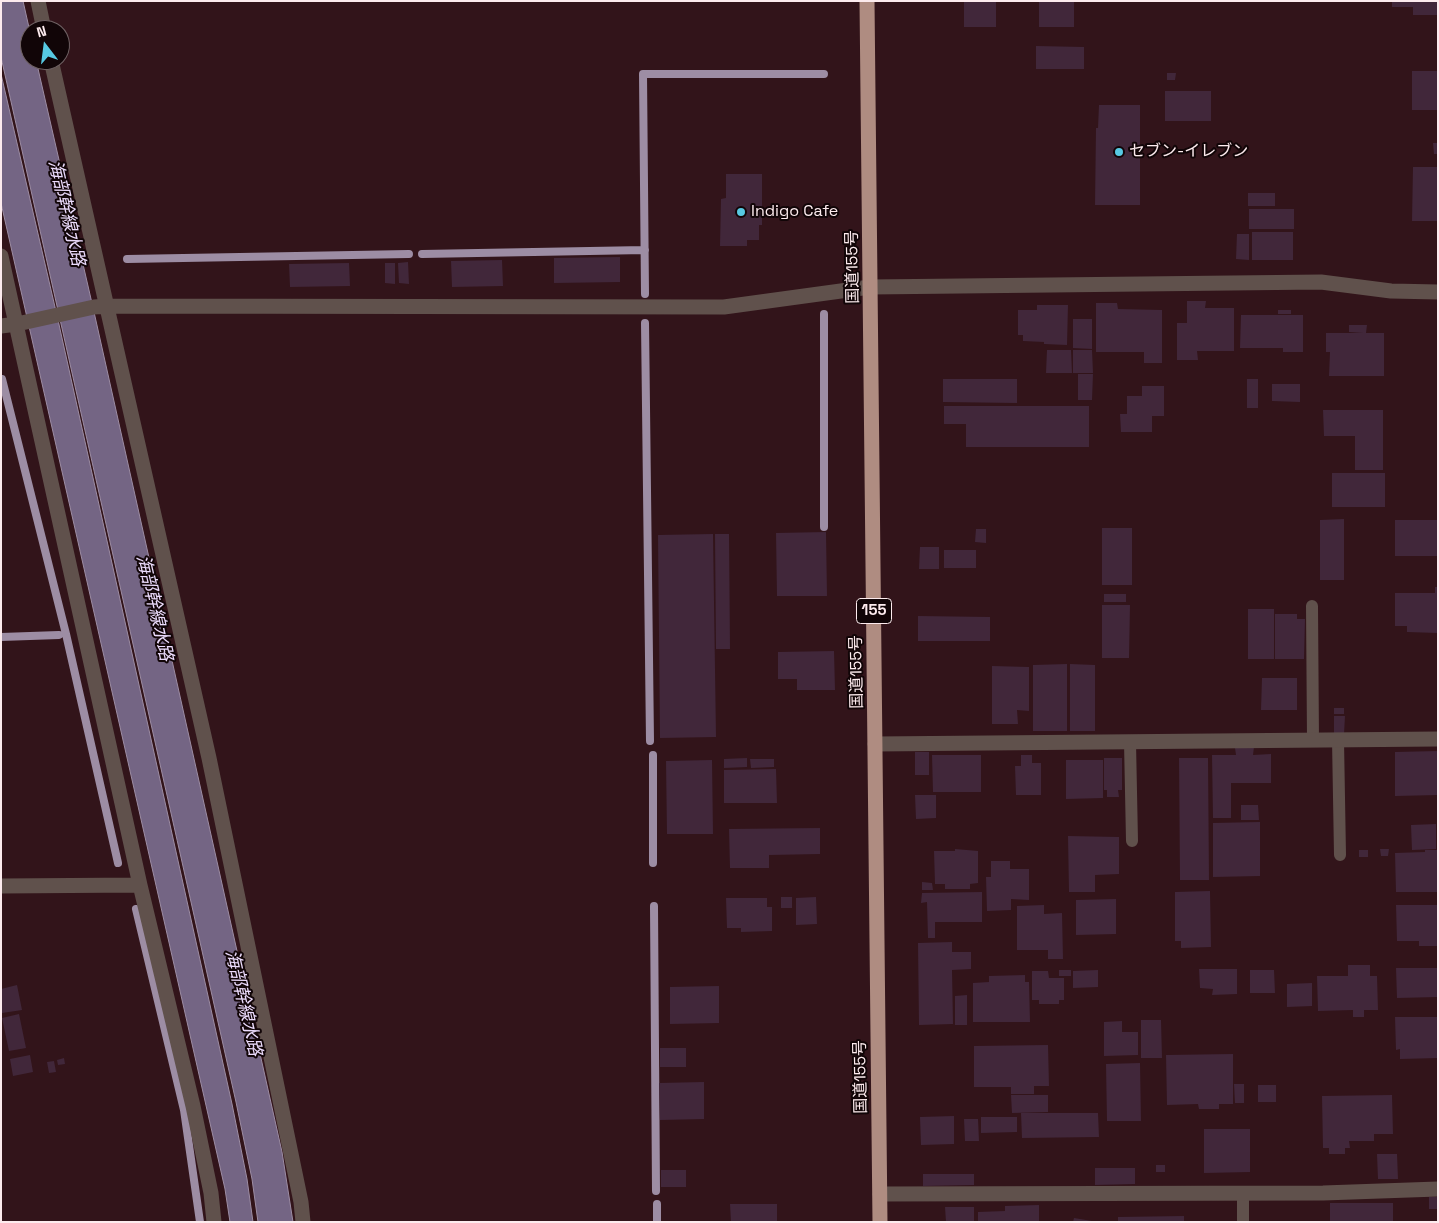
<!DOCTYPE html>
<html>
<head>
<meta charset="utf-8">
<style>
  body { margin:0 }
  #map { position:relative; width:1439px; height:1223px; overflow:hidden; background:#32141a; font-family:"Space Grotesk",sans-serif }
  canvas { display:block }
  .frame { position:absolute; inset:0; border:2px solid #fdebee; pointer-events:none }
  .north { position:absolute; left:20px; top:20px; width:50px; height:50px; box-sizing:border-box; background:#110507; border:1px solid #6f6163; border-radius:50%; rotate:345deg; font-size:14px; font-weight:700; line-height:20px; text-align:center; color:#fdebee }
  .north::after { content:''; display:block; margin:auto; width:18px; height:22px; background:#57c9e2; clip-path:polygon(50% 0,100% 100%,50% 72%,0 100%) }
</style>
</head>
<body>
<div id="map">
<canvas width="1439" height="1223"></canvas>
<div class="frame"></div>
<div class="north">N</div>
</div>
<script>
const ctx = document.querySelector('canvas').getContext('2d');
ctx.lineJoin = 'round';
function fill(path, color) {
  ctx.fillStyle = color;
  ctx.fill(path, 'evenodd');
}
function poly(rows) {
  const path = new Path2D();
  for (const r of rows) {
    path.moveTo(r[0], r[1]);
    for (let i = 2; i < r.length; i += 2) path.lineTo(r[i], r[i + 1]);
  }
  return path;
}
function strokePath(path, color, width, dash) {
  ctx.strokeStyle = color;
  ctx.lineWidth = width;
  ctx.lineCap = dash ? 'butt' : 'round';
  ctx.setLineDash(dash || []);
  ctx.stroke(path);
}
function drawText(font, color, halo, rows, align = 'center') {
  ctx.font = font + ' "Space Grotesk","Noto Sans JP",sans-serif';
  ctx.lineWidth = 4;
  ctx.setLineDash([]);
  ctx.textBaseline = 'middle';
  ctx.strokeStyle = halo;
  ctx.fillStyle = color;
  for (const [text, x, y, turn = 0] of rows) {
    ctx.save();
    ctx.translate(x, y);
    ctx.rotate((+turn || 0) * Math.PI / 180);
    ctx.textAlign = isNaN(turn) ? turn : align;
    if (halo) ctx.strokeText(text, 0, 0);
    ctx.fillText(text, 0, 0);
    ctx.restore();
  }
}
const water = poly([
  [1,1,23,1,30,32,30,60,36,60,94,312,282,1152,293,1222,258,1222,252,1179,236,1102,1,57,1,1],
  [1,74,58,320,232,1104,247,1179,253,1222,230,1222,225,1189,1,203,1,74]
]);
const stream = poly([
  [422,254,645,250],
  [127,259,409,254],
  [645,294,643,74,824,74],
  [824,314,824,527],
  [645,323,650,741],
  [2,379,66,634,118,863],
  [1,637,59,635],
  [653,755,653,863],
  [654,906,656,1191],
  [136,909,184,1110,200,1222],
  [657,1204,657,1222]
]);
const building = poly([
  [964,1,996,1,996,27,964,27],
  [1039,1,1074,1,1074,27,1039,27],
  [1392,1,1438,1,1438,15,1413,15,1413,7,1392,7],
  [1036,46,1084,47,1084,69,1036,69],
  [1412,71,1438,71,1438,110,1412,110],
  [1167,73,1176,73,1175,80,1167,80],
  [1165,91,1211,91,1211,121,1165,121],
  [1099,105,1140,105,1140,205,1095,205,1096,128,1098,128],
  [1433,143,1438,143,1438,154,1434,154],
  [1413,167,1438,167,1438,221,1412,221],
  [726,174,762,174,762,225,759,225,759,240,747,240,747,246,720,246,721,199,726,198],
  [1248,193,1275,193,1275,206,1248,206],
  [1249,209,1294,209,1294,229,1249,229],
  [1252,232,1293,232,1293,260,1252,260],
  [1237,234,1249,234,1249,260,1236,259],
  [620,257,620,282,554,283,554,258],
  [502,260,503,286,452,287,451,261],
  [408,262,409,284,399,283,398,263],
  [349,263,350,286,290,287,289,264],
  [385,263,395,263,395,284,385,283],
  [1187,301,1206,301,1205,308,1234,308,1234,351,1197,351,1198,360,1177,360,1177,323,1187,323],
  [1096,303,1117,303,1118,309,1162,310,1162,363,1144,363,1144,352,1096,352],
  [1037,305,1068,305,1067,345,1044,344,1044,342,1023,341,1023,335,1018,335,1018,310,1037,310],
  [1278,310,1291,310,1291,314,1278,314],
  [1241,315,1303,315,1303,352,1283,352,1283,348,1240,348],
  [1073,319,1092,319,1092,349,1073,348],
  [1349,325,1367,325,1366,333,1384,333,1384,376,1329,376,1330,352,1326,352,1326,333,1363,333,1349,332],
  [1047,350,1071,350,1072,373,1046,373],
  [1073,350,1092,350,1093,373,1073,373],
  [1078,374,1093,374,1092,400,1078,400],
  [943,379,1017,379,1017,403,943,402],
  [1247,379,1258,379,1258,408,1247,408],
  [1272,384,1300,384,1300,402,1272,401],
  [1142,386,1164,386,1164,416,1152,416,1152,432,1121,432,1120,414,1127,414,1127,396,1142,396],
  [944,406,1089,406,1089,447,966,447,966,424,944,424],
  [1323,410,1383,410,1383,470,1355,470,1355,436,1324,436],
  [1332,473,1385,473,1385,507,1332,507],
  [1344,519,1344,580,1320,580,1320,520],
  [1395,520,1438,520,1438,556,1395,556],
  [1102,528,1132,528,1132,585,1102,585],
  [976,529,986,529,986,543,975,542],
  [826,532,827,596,777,596,776,533],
  [713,534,716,737,660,738,658,535],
  [715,534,729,534,730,649,716,649],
  [920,547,939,547,939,569,919,569],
  [944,550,976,550,976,568,944,568],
  [1435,587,1438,587,1438,633,1407,632,1407,626,1395,626,1395,593,1435,593],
  [1104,594,1126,594,1126,602,1104,602],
  [1102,605,1130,605,1129,658,1102,658],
  [1248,609,1274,609,1274,659,1248,659],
  [1275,614,1297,614,1297,619,1305,619,1304,659,1275,659],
  [918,616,990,617,990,641,918,641],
  [834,651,835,690,797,690,797,679,778,679,778,652],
  [1067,664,1067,731,1033,731,1033,665],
  [1070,664,1095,665,1095,731,1070,731],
  [992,666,1029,667,1029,711,1017,710,1018,724,992,724],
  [1262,678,1297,678,1297,710,1261,710],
  [1334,708,1344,708,1344,714,1334,714],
  [1334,716,1345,716,1344,734,1334,734],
  [1254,747,1253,755,1271,754,1271,783,1231,783,1231,818,1213,818,1212,755,1236,755,1235,748],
  [1438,751,1438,795,1395,796,1395,752],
  [915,752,929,752,929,775,915,775],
  [932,755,981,755,981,792,933,792],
  [1021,755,1032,755,1032,763,1041,763,1041,795,1016,795,1015,766,1021,766],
  [747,758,747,767,724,768,724,759],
  [1104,758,1122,758,1122,790,1118,790,1119,797,1107,797,1107,790,1104,790],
  [1179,758,1208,758,1209,880,1180,880],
  [750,759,774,759,774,767,751,768],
  [712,760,713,834,667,834,666,761],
  [1066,760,1103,760,1103,798,1066,799],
  [776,769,777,803,724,803,724,770],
  [915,795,936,795,936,818,916,819],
  [1241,805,1258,805,1259,820,1241,820],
  [1260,822,1260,876,1213,877,1213,823],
  [1436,824,1436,849,1412,850,1411,825],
  [820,828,820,854,769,855,769,868,730,868,729,829],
  [1068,836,1119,837,1119,874,1095,875,1095,892,1069,892],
  [955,849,978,851,978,883,970,884,970,889,945,889,945,884,935,884,934,851,955,851],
  [1380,849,1389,849,1388,856,1381,856],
  [1359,850,1368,850,1368,857,1359,857],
  [1425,850,1438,850,1438,892,1396,892,1395,853,1425,852],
  [991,861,1010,861,1010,869,1029,869,1029,900,1011,899,1011,910,987,911,986,877,991,877],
  [922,882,932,883,933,890,922,890],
  [1210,891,1211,947,1181,948,1181,941,1175,941,1175,892],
  [982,892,982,922,935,922,935,938,928,938,927,902,921,903,922,893],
  [781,897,792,897,792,908,781,908],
  [816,897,817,924,796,925,796,898],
  [726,898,767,898,767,907,772,907,772,931,741,932,741,928,727,928],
  [1116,899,1116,934,1076,935,1076,900],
  [1044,905,1044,914,1062,913,1063,959,1048,959,1048,950,1017,950,1017,906],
  [1396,905,1438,905,1438,946,1419,946,1419,941,1397,941],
  [952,942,952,952,971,952,971,969,952,970,953,1024,919,1025,918,943],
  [1348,965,1370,965,1370,976,1377,976,1378,1010,1364,1010,1364,1017,1353,1017,1353,1010,1318,1011,1317,976,1348,976],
  [1396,968,1438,968,1438,997,1397,998],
  [1199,969,1237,969,1237,994,1212,995,1213,989,1200,988],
  [1059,970,1071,970,1071,976,1059,976],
  [1098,970,1098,987,1073,988,1073,971],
  [1250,970,1274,970,1275,993,1250,993],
  [1032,971,1048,971,1049,978,1064,978,1064,1000,1059,1000,1059,1004,1039,1004,1039,1000,1032,1000],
  [1025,975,1025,982,1029,982,1030,1022,973,1022,973,983,989,982,989,976],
  [1312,983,1312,1006,1287,1007,1287,984],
  [17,985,22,1010,2,1013,1,989],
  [719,986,719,1023,670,1024,670,987],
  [967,995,967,1025,955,1025,955,996],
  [19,1014,26,1048,9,1051,2,1018],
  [1395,1017,1438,1017,1438,1058,1400,1059,1400,1049,1396,1050],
  [1141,1020,1161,1020,1162,1058,1141,1058],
  [1122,1021,1122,1032,1138,1032,1138,1055,1104,1056,1104,1022],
  [1048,1045,1049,1086,1034,1086,1034,1094,1011,1094,1011,1087,974,1087,974,1046],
  [660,1048,686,1048,686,1067,660,1067],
  [1233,1054,1233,1104,1219,1104,1219,1109,1199,1109,1198,1104,1167,1105,1166,1055],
  [30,1055,33,1072,13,1076,10,1059],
  [64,1058,65,1064,58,1065,57,1060],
  [54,1061,56,1072,49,1073,47,1062],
  [1140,1063,1141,1121,1107,1121,1106,1064],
  [704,1082,704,1119,660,1120,659,1083],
  [1234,1084,1244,1084,1244,1103,1235,1103],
  [1258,1085,1276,1085,1276,1102,1258,1102],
  [1011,1095,1048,1095,1048,1112,1012,1113],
  [1392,1095,1393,1134,1374,1134,1374,1141,1349,1141,1350,1148,1345,1148,1345,1154,1329,1154,1329,1148,1323,1148,1322,1096],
  [1021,1113,1098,1113,1099,1137,1022,1138],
  [954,1116,954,1144,921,1145,920,1117],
  [981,1117,1017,1117,1017,1132,981,1133],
  [964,1119,978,1119,979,1141,965,1141],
  [1204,1129,1250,1129,1250,1172,1204,1173],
  [1377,1154,1397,1154,1398,1179,1378,1179],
  [1156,1165,1165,1165,1165,1172,1156,1172],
  [1095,1168,1135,1168,1135,1184,1095,1185],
  [661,1170,686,1170,686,1187,661,1187],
  [923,1174,974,1174,974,1185,923,1186],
  [1429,1197,1438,1197,1438,1209,1429,1209],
  [1330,1203,1393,1203,1393,1222,1330,1222],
  [730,1204,777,1204,777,1222,731,1222],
  [1039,1205,1039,1222,978,1222,978,1212,1005,1211,1005,1206],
  [945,1207,974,1207,974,1222,946,1222],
  [1184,1216,1184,1222,1118,1222,1118,1217],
  [1074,1218,1092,1221,1092,1222,1073,1222]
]);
const service = poly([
  [1312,606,1313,740],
  [1338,740,1340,855],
  [1130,742,1132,841],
  [1243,1193,1243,1222]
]);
const minor = poly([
  [38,1,44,30],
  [51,60,209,758,301,1202,303,1222],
  [1,256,140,885,193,1106,211,1193,214,1222],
  [1,326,17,324,94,307,108,306,724,307,870,287],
  [875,744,1438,739],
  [1,886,140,885],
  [880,1194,1323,1193,1438,1189]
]);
const tertiary = poly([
  [870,287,1321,282,1391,291,1438,292]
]);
const trunk = poly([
  [867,1,880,1222]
]);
const markers = [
  [1119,152,5,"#57c9e2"],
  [741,212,5,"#57c9e2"]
];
const shields = [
  [874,611,35]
];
const shieldNames = [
  ["155",874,611]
];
const poiNames = [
  ["セブン-イレブン",1129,152],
  ["Indigo Cafe",751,212]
];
const streetNames = [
  ["国道155号",853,267,-91],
  ["国道155号",857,672,-91],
  ["国道155号",861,1077,-91]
];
const waterNames = [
  ["海部幹線水路",66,213,77],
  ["海部幹線水路",154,608,77],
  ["海部幹線水路",243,1003,77]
];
fill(water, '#746584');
strokePath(water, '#9d8da4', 1);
strokePath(stream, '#9d8da4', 8);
fill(building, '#41273a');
strokePath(service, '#60514c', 12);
strokePath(minor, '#60514c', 15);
strokePath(tertiary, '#60514c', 15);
strokePath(trunk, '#af8c81', 15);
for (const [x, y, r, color] of markers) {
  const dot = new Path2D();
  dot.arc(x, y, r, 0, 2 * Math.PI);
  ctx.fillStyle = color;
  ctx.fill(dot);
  strokePath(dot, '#110507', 2);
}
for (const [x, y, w] of shields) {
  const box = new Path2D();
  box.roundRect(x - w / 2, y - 12.5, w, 25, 4);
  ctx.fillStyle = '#110507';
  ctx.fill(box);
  strokePath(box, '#fdebee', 1);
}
drawText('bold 15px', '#fdebee', null, shieldNames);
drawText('16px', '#fdebee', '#110507', poiNames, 'left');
drawText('16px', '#fdebee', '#110507', streetNames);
drawText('italic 18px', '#ecdcfd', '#110507', waterNames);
</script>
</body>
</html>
